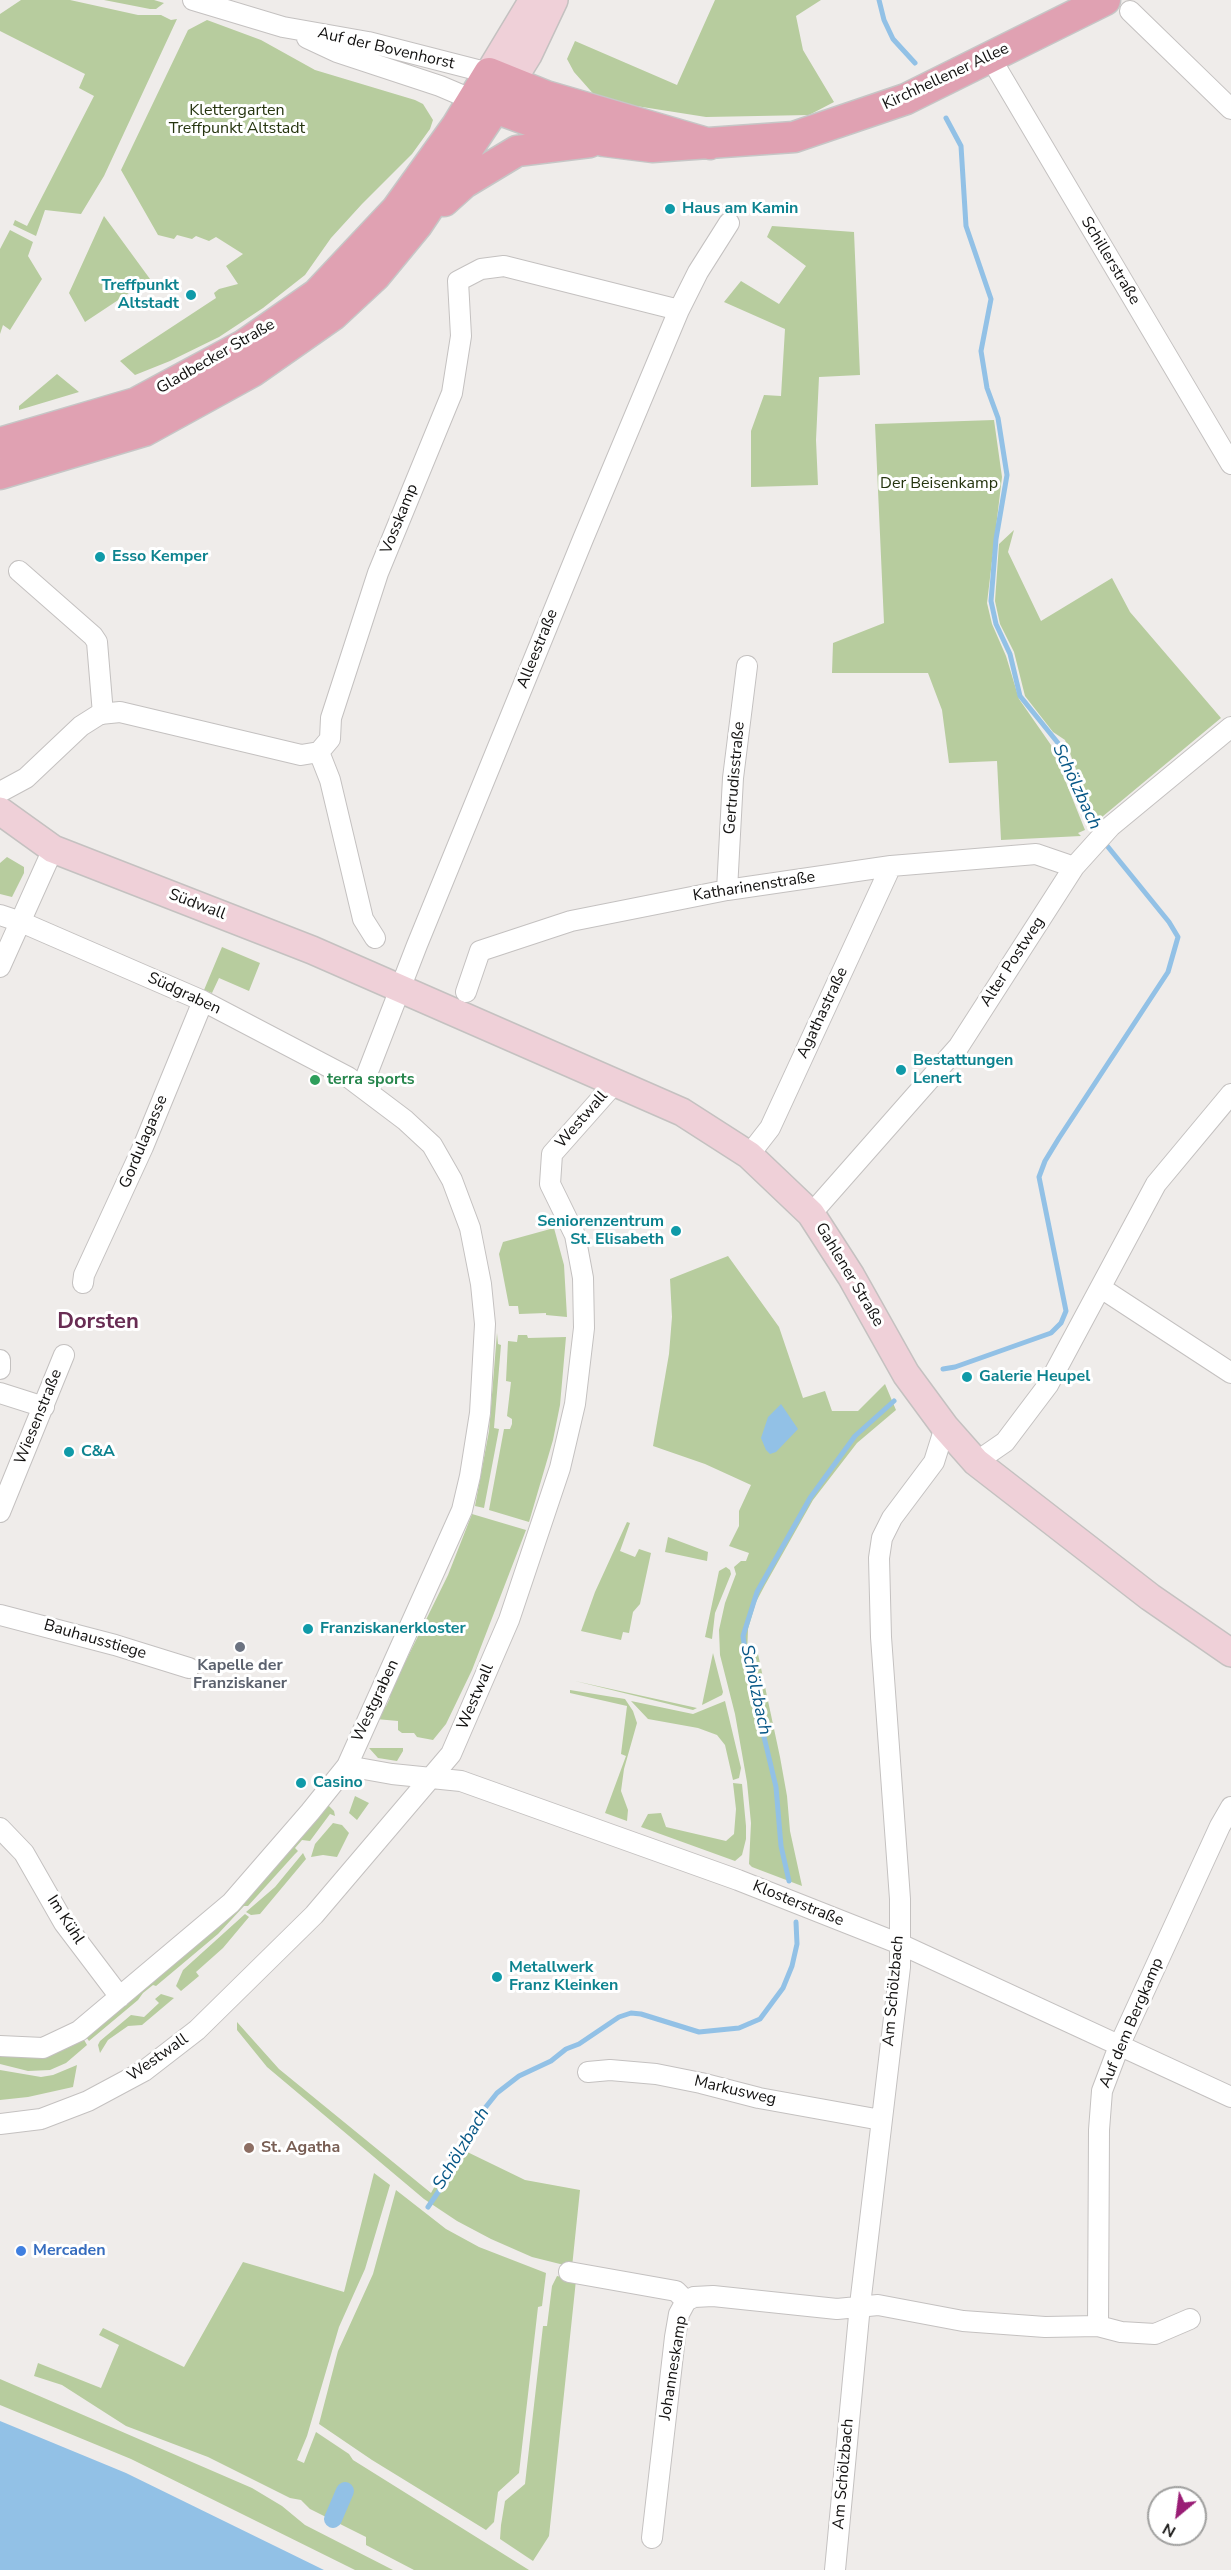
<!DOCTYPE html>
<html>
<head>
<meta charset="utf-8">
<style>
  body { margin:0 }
  #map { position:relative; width:1231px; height:2570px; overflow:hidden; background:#efecea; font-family:"Nunito Sans",sans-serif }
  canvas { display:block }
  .north { position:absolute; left:1147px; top:2486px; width:60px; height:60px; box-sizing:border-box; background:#fff; border:2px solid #a0a09f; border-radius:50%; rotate:209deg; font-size:16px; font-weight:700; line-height:24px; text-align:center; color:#121110 }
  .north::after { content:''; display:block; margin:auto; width:21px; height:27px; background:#991d75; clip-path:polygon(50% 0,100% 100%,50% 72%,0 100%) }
</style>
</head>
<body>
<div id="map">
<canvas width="1231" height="2570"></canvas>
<div class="north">N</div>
</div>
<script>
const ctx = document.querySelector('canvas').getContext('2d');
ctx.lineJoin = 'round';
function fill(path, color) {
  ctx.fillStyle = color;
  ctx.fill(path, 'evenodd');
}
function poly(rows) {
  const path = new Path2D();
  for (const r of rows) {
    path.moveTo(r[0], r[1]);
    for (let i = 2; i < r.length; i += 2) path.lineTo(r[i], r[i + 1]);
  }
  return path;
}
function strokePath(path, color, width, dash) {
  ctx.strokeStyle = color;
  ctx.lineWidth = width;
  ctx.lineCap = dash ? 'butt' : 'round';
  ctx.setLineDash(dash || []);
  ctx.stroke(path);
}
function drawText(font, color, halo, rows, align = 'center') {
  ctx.font = font + ' "Nunito Sans",sans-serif';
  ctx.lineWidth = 6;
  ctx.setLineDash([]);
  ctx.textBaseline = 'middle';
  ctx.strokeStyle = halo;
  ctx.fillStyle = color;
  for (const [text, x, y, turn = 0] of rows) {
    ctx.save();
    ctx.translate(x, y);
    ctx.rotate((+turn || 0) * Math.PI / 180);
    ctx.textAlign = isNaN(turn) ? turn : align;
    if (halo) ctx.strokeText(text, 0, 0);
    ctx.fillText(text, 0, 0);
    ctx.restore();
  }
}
const green = poly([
  [21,0,70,0,138,15,161,15,171,20,177,19,104,176,81,214,45,210,36,236,13,225,15,220,27,226,94,96,79,88,85,74,0,31,0,14],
  [104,0,154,0,164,3,156,9,150,9],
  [715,0,821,0,796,16,803,50,834,102,809,115,706,117,636,106,597,98,574,72,567,59,575,41,677,85],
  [207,20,261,40,315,70,415,100,423,104,433,120,430,129,412,154,362,204,331,238,305,275,263,308,219,337,170,361,135,375,120,361,216,298,214,293,219,289,238,284,226,266,243,254,216,237,209,241,196,236,192,239,177,235,174,239,158,235,121,170,188,30],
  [104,216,150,279,85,322,69,293],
  [772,226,854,232,860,375,819,377,816,440,818,485,751,487,751,431,764,395,781,396,785,329,724,302,741,281,779,304,806,266,767,237],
  [10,230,33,242,28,256,42,279,10,330,3,325,0,334,0,249],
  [57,374,79,392,19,410,19,406],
  [994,420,1002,477,987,603,992,624,1006,656,1019,699,1051,745,1085,830,1078,833,1081,836,1001,840,997,761,949,763,942,710,928,673,832,673,833,643,884,623,875,424],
  [1014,530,1008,552,1041,621,1112,578,1130,612,1221,718,1096,822,1065,740,1053,732,1025,696,1014,652,1000,624,995,601,999,544],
  [7,857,24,867,24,873,12,897,0,894,0,863],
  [222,947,260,963,249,991,219,978,212,993,204,990],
  [554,1228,564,1265,567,1317,546,1315,546,1313,519,1314,518,1306,509,1306,499,1254,503,1242],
  [728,1256,779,1327,803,1398,825,1391,832,1411,858,1411,885,1384,896,1410,857,1443,813,1500,765,1585,756,1602,748,1629,747,1655,758,1654,780,1757,787,1796,790,1831,802,1886,752,1867,749,1864,751,1823,747,1782,735,1714,720,1655,719,1630,725,1603,736,1574,734,1567,741,1561,746,1561,749,1553,729,1546,739,1526,739,1511,751,1485,705,1464,653,1446,669,1354,672,1317,670,1279],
  [497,1333,498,1344,501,1345,494,1428,499,1429,484,1508,475,1506,489,1431],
  [518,1335,527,1335,528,1338,566,1337,560,1405,553,1440,529,1522,489,1510,504,1429,510,1429,512,1424,512,1419,507,1416,511,1382,506,1381,508,1341,517,1342],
  [472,1514,526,1530,472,1670,446,1724,433,1740,417,1737,414,1733,402,1733,398,1730,398,1721,376,1719,384,1706,386,1706,390,1698,388,1697,448,1575],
  [627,1522,630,1523,620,1551,635,1557,639,1549,651,1553,640,1604,633,1612,629,1633,623,1632,621,1640,581,1631,595,1592],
  [668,1537,708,1552,707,1561,665,1552],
  [726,1567,730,1570,731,1574,715,1613,712,1639,705,1637,719,1571],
  [713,1653,723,1692,722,1695,702,1705],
  [575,1681,697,1708,693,1710],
  [570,1690,625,1699,633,1711,637,1723,624,1769,621,1791,628,1810,627,1821,605,1813,626,1756,621,1754,627,1706,570,1693],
  [631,1701,693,1714,725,1701,741,1768,739,1778,733,1780,725,1745,717,1735,698,1728,648,1719],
  [369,1748,403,1748,403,1751,397,1761,378,1758],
  [733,1783,742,1784,746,1826,746,1839,742,1855,735,1861,641,1827,648,1814,661,1813,666,1827,726,1841,734,1834,736,1809],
  [355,1796,369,1803,357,1820,349,1813],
  [328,1805,334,1811,335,1816,330,1814,310,1841,302,1840,295,1848,298,1851,295,1854,248,1906,244,1906,218,1934,156,1986,153,1985,143,1993,138,2000,89,2041,86,2037],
  [333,1823,342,1825,349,1833,337,1857,323,1855,311,1857,315,1844],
  [303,1853,306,1859,260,1914,251,1915,246,1912,275,1887],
  [245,1914,249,1917,223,1948,196,1972,199,1976,181,1991,176,1986,183,1970],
  [161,1994,174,1998,142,2025,128,2026,108,2040,100,2053,98,2045,100,2041,131,2015,144,2017,159,2003,155,1999],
  [237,2022,279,2069,431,2193,457,2147,525,2180,580,2190,572,2267,532,2257,491,2239,457,2221,424,2199,267,2067,237,2030],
  [83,2038,87,2045,66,2063,50,2070,28,2071,0,2064,0,2052,56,2052],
  [77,2065,73,2087,28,2097,0,2100,0,2070,41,2077,53,2075],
  [374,2173,390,2185,365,2269,339,2327,307,2436,297,2460,304,2463,316,2432,349,2454,353,2460,529,2570,414,2570,366,2545,366,2537,310,2509,301,2500,290,2498,208,2457,126,2426,62,2385,34,2376,38,2363,101,2388,119,2345,99,2335,103,2328,184,2367,243,2262,344,2292],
  [396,2190,446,2229,479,2247,546,2273,542,2306,538,2307,519,2473,498,2492,494,2522,486,2530,372,2460,319,2424,338,2351,373,2274],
  [557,2276,576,2280,549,2536,533,2561,500,2539,501,2525,505,2501,525,2484,543,2326,547,2326,552,2286],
  [0,2379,252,2488,282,2506,305,2525,393,2570,355,2570,131,2459,0,2405]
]);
const water = poly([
  [781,1404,798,1429,776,1452,770,1454,766,1450,761,1438,768,1417],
  [0,2421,126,2473,324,2570,0,2570]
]);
const stream = poly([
  [879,0,884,20,893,39,915,63],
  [943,1369,955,1367,1051,1333,1061,1323,1066,1311,1039,1177,1045,1161,1059,1138,1168,972,1178,937,1169,922,1091,826,1058,743,1020,696,1010,654,996,624,991,601,996,539,1007,475,998,418,987,388,981,351,991,299,966,226,961,146,946,118],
  [789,1881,781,1846,776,1787,748,1670,743,1636,757,1592,810,1498,855,1436,894,1401],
  [428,2207,445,2182,481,2113,497,2093,519,2076,551,2061,566,2049,579,2044,619,2017,631,2013,641,2014,699,2032,739,2028,760,2019,783,1988,792,1966,797,1944,796,1922]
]);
const canal = poly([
  [333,2519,345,2491]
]);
const street = poly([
  [193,0,283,27,368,42,489,73],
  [1130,11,1231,109],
  [307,38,337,52,440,86,473,100],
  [990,57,1231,464],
  [19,571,93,636,97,642,103,714],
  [319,752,330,780,363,919,375,938],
  [0,792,26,778,81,726,100,714,120,712,301,755,319,752,330,739,331,718,378,573,452,393,461,336,458,281,481,269,504,266,679,310],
  [727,890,733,778,747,666],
  [0,915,21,922,203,1001,348,1077,405,1120,432,1145,452,1180,470,1228,481,1284,485,1324,480,1413,470,1476,462,1510,347,1766,310,1812,231,1903,79,2031,43,2048,0,2046],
  [0,967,53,849],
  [466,992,480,951,571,921,727,890,891,866,1036,854,1074,867],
  [362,1087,417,945,583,539,679,310,698,272,729,223],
  [749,1155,770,1128,891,866],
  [811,1214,959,1046,1074,867,1111,826,1231,727],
  [83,1283,84,1275,143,1147,203,1001],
  [1101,1288,1231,1373],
  [0,1360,0,1369],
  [0,1393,44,1407],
  [976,1462,1005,1442,1048,1385,1156,1184,1231,1094],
  [0,1512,64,1355],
  [0,1615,115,1645,189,1668],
  [347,1766,392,1774,461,1781,738,1880,900,1944,1231,2097],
  [0,1828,24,1853,64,1923,120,1997],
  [588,2072,610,2070,656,2074,701,2083,759,2098,881,2120],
  [0,2124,41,2119,88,2101,144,2071,197,2030,314,1915,451,1754,509,1620,560,1468,575,1404,584,1328,583,1278,575,1235,550,1184,552,1154,614,1084],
  [569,2272,676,2291,686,2301],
  [1098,2326,1121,2332,1155,2334,1190,2319],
  [652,2538,675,2337,679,2314,686,2301,694,2297,713,2296,837,2309,878,2305,963,2321,1045,2327,1098,2326,1099,2130,1102,2091,1119,2046,1220,1826,1231,1807],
  [835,2570,860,2305,900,1967,900,1899,881,1637,879,1558,882,1538,892,1518,934,1462,945,1427]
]);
const secondary = poly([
  [489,73,533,0],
  [512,81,528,55,554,0],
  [0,811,53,849,312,950,682,1112,749,1155,811,1214,851,1276,906,1374,945,1427,976,1462,1150,1597,1231,1653]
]);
const primary = poly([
  [473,100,533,122,604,141,652,147,794,137,906,99,1105,0],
  [444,201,464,183,517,151,590,142],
  [0,443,136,403,244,345,317,294,397,209,456,127,489,73,546,96,710,144],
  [0,474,144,431,253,371,333,315,375,276,417,225,505,93]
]);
const markers = [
  [670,209,6,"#0f9aa8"],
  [191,295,6,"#0f9aa8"],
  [100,557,6,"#0f9aa8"],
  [901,1070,6,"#0f9aa8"],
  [315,1080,6,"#2e9e5b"],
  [676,1231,6,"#0f9aa8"],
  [967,1377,6,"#0f9aa8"],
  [69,1452,6,"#0f9aa8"],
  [308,1629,6,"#0f9aa8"],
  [240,1647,6,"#6b7280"],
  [301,1783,6,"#0f9aa8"],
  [497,1977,6,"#0f9aa8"],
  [249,2148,6,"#8d6e63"],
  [21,2251,6,"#3f7fe0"]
];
const streetNames = [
  ["Auf der Bovenhorst",386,49,13],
  ["Kirchhellener Allee",946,77,-25],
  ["Schillerstraße",1110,261,59],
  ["Gladbecker Straße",216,357,-30],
  ["Vosskamp",400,519,-68],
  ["Alleestraße",538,649,-68],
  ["Gertrudisstraße",735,778,-85],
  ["Katharinenstraße",754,887,-9],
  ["Südwall",197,905,21],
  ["Alter Postweg",1013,962,-57],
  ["Südgraben",184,994,25],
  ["Agathastraße",823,1013,-65],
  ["Westwall",582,1120,-49],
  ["Gordulagasse",144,1142,-67],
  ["Gahlener Straße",849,1275,59],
  ["Wiesenstraße",39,1417,-68],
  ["Bauhausstiege",95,1640,16],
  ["Westwall",476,1697,-67],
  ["Westgraben",376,1701,-65],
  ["Klosterstraße",798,1904,22],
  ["Im Kühl",65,1920,57],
  ["Am Schölzbach",894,1991,-85],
  ["Auf dem Bergkamp",1132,2023,-67],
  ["Westwall",158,2058,-35],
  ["Markusweg",735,2091,13],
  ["Johanneskamp",674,2368,-81],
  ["Am Schölzbach",844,2474,-85]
];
const parkNames = [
  ["Klettergarten",237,111],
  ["Treffpunkt Altstadt",237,129],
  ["Der Beisenkamp",939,484]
];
const cultureNames = [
  ["Haus am Kamin",682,209],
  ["Treffpunkt",179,286,"right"],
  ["Altstadt",179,304,"right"],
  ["Esso Kemper",112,557],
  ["Bestattungen",913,1061],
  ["Lenert",913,1079],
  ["Seniorenzentrum",664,1222,"right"],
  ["St. Elisabeth",664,1240,"right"],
  ["Galerie Heupel",979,1377],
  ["C&A",81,1452],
  ["Franziskanerkloster",320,1629],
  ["Casino",313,1783],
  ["Metallwerk",509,1968],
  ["Franz Kleinken",509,1986]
];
const leisureNames = [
  ["terra sports",327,1080]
];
const worshipNames = [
  ["Kapelle der",240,1666],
  ["Franziskaner",240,1684]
];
const educationNames = [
  ["St. Agatha",261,2148]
];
const shopNames = [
  ["Mercaden",33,2251]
];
const waterNames = [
  ["Schölzbach",1076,787,65],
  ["Schölzbach",755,1690,78],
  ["Schölzbach",462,2149,-59]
];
const districtNames = [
  ["Dorsten",98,1323]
];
fill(green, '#b7cc9e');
fill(water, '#92c1e6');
strokePath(stream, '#92c1e6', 5);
strokePath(canal, '#92c1e6', 18);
strokePath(street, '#c4c1c0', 22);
strokePath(secondary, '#c4c1c0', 30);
strokePath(primary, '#c6c6c6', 33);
strokePath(street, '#fff', 20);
strokePath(secondary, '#efd0d8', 27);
strokePath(primary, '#e0a1b2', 30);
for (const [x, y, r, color] of markers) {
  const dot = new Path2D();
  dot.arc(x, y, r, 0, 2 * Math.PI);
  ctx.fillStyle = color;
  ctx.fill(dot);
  strokePath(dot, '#fff', 2);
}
drawText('16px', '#121110', '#fff', streetNames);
drawText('16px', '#25340e', '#fff', parkNames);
drawText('bold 16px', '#0d838f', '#fff', cultureNames, 'left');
drawText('bold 16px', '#27864d', '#fff', leisureNames, 'left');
drawText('bold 16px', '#5b616d', '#fff', worshipNames);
drawText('bold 16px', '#785e54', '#fff', educationNames, 'left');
drawText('bold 16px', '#366cbe', '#fff', shopNames, 'left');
drawText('italic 18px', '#075786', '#fff', waterNames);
drawText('bold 22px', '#682c53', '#fff', districtNames);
</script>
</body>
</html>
